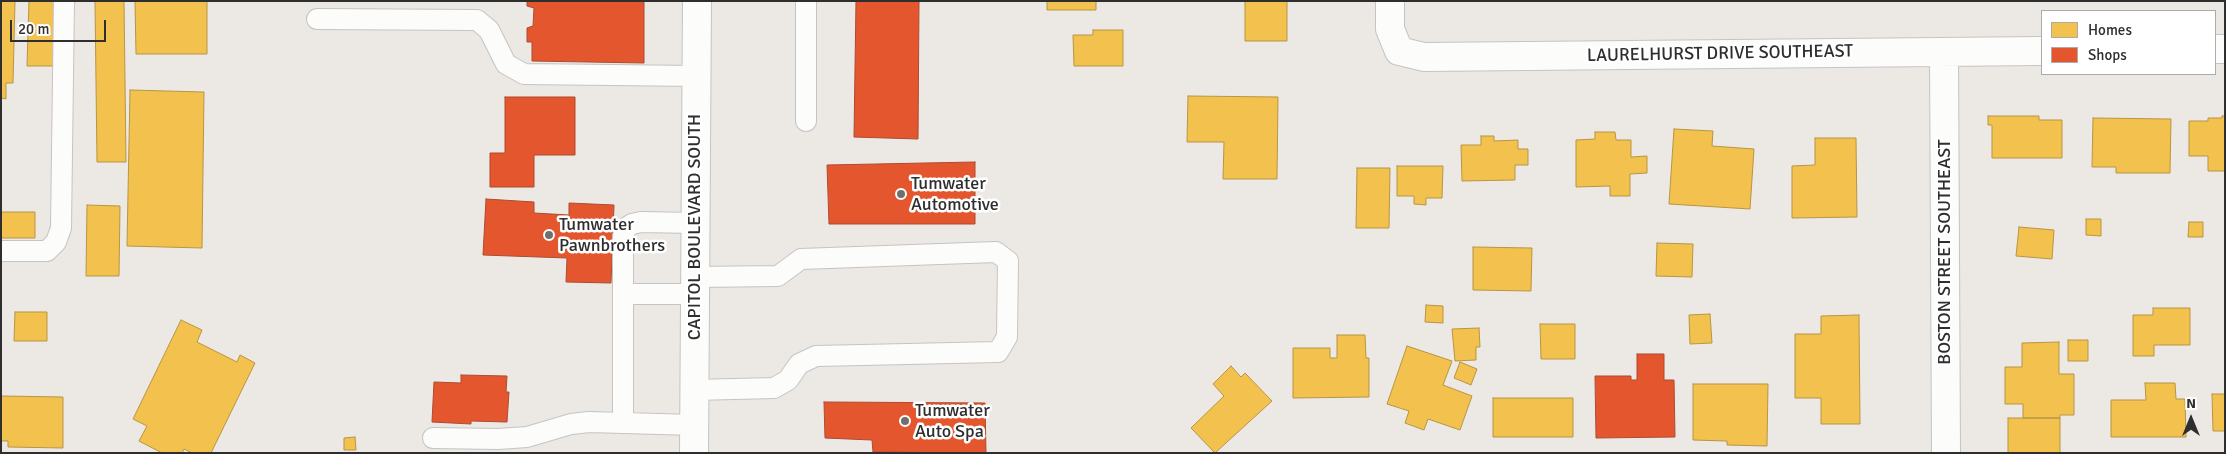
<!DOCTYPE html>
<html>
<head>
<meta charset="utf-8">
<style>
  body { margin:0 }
  #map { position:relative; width:2226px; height:454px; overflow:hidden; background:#ece8e4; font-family:Signika,sans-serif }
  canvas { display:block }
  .frame { position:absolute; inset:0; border:2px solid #2e2e2e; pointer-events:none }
  .legend { position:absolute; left:2041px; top:10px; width:175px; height:65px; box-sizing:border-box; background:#fff; border:1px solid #ababab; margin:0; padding:6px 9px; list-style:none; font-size:15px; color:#2e2e2e }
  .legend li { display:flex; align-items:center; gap:10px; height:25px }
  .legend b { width:25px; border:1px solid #ababab }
  .north { position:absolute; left:2166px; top:394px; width:50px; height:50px; -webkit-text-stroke:4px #fff; paint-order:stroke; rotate:0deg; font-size:14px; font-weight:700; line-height:20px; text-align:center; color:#2e2e2e }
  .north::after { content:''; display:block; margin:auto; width:18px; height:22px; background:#2e2e2e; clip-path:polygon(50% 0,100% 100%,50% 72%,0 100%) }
  .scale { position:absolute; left:10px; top:20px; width:96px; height:22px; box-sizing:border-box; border:2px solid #2e2e2e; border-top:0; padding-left:6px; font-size:15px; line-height:18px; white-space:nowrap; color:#2e2e2e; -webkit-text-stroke:4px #fff; paint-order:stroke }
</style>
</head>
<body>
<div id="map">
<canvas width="2226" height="454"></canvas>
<div class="frame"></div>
<ul class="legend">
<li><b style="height:14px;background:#f2c14e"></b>Homes</li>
<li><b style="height:14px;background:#e4572e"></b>Shops</li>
</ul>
<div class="north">N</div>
<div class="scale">20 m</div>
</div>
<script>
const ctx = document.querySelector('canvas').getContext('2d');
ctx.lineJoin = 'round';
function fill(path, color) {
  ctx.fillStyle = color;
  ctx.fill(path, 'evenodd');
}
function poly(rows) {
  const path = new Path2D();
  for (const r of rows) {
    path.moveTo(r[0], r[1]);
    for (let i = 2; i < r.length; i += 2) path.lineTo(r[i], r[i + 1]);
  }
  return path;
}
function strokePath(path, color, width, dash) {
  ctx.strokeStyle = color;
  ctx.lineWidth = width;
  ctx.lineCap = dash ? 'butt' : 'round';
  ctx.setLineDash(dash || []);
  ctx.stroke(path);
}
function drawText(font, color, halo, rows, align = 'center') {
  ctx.font = font + ' Signika,sans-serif';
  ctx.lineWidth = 5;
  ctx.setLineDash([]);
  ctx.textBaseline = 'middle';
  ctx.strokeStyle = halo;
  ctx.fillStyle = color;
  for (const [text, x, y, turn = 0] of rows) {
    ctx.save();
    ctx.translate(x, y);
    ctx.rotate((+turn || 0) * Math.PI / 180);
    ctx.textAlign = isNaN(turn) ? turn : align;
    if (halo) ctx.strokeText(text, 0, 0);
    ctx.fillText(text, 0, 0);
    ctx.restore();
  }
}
const homes = poly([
  [1,1,15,1,13,83,6,83,6,99,1,98,1,1],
  [29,1,61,1,59,66,27,66,29,1],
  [95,1,124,1,126,162,97,162,95,1],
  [135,1,207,1,207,54,136,54,135,1],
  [1047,1,1096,1,1096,10,1047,10,1047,1],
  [1245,1,1287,1,1287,41,1245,41,1245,1],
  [1093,30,1123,30,1123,66,1074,66,1073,35,1093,35,1093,30],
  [130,90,204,92,202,248,127,246,130,90],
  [1188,96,1278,97,1277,179,1223,179,1224,142,1187,142,1188,96],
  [1988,116,2039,116,2039,120,2062,120,2062,158,1992,158,1992,125,1988,125,1988,116],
  [2222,116,2225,116,2225,171,2208,171,2208,156,2189,156,2189,121,2208,121,2208,118,2222,118,2222,116],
  [2093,118,2171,119,2170,173,2116,173,2116,167,2092,167,2093,118],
  [1674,129,1713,131,1712,146,1754,149,1750,209,1669,204,1674,129],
  [1595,132,1615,132,1616,140,1631,140,1631,157,1647,156,1647,173,1630,174,1630,196,1610,196,1610,186,1576,187,1576,140,1595,139,1595,132],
  [1481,136,1494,136,1494,141,1518,140,1518,149,1528,149,1528,165,1515,165,1515,180,1462,181,1461,145,1481,145,1481,136],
  [1815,138,1856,138,1857,217,1792,218,1792,166,1815,165,1815,138],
  [1397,166,1443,166,1442,198,1426,198,1426,205,1414,204,1414,196,1397,196,1397,166],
  [1357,168,1390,168,1389,228,1356,228,1357,168],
  [87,205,120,206,119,276,86,276,87,205],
  [1,212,35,212,35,238,1,238,1,212],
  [2086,219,2101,219,2101,236,2086,235,2086,219],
  [2189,222,2203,222,2203,237,2188,237,2189,222],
  [2019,227,2054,230,2052,259,2016,256,2019,227],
  [1657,243,1693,244,1692,277,1656,276,1657,243],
  [1473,247,1532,248,1531,291,1473,290,1473,247],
  [1426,305,1443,306,1443,323,1425,322,1426,305],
  [2153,308,2190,308,2190,345,2154,345,2154,356,2133,356,2133,315,2153,315,2153,308],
  [15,312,47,312,47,341,14,341,15,312],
  [1710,314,1712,343,1690,344,1689,315,1710,314],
  [1859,315,1860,424,1821,424,1821,398,1795,398,1795,334,1821,334,1821,316,1859,315],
  [181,320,202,330,197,342,237,362,240,355,255,363,211,453,192,453,184,449,182,453,162,453,139,441,147,426,133,419,181,320],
  [1540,324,1575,324,1575,359,1541,359,1540,324],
  [1479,328,1480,347,1476,347,1476,360,1455,361,1452,329,1479,328],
  [1337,335,1365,335,1366,358,1369,358,1369,397,1293,398,1293,348,1330,348,1330,358,1337,358,1337,335],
  [2068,340,2088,340,2088,361,2068,361,2068,340],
  [2059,342,2059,374,2074,374,2074,415,2060,415,2060,418,2023,418,2023,404,2005,404,2005,367,2022,367,2022,343,2059,342],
  [1407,346,1452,361,1443,385,1472,396,1460,430,1428,419,1424,430,1405,423,1409,411,1387,404,1407,346],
  [1460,362,1477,369,1471,385,1454,378,1460,362],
  [1231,366,1241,377,1245,373,1272,401,1215,453,1191,428,1224,396,1213,384,1231,366],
  [2145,383,2175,383,2176,399,2185,399,2186,437,2111,437,2111,400,2146,400,2145,383],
  [1693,384,1768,384,1767,446,1727,445,1727,441,1693,440,1693,384],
  [2212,394,2225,394,2225,431,2213,431,2212,394],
  [1,396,63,397,63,448,8,447,8,441,1,441,1,396],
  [1493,398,1573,398,1573,437,1493,437,1493,398],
  [2008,418,2060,418,2060,453,2008,453,2008,418],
  [355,437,356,450,344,450,344,438,355,437]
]);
const shops = poly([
  [527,1,644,1,644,63,532,61,532,42,527,42,527,28,533,26,534,8,527,6,527,1],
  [856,1,919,1,918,139,854,137,856,1],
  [505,97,575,97,575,155,534,155,534,187,490,187,490,153,505,153,505,97],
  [975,162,975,224,829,224,827,165,975,162],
  [486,199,534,202,534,213,569,215,569,203,614,205,611,283,566,282,567,258,483,255,486,199],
  [1637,354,1664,354,1664,380,1674,380,1675,437,1596,438,1595,376,1631,376,1631,380,1637,380,1637,354],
  [461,375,507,376,506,392,509,392,507,422,471,421,471,424,432,422,434,382,461,383,461,375],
  [824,402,985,403,986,453,873,452,872,440,825,438,824,402]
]);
const service = poly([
  [317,19,477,20,489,30,506,64,524,74,697,76],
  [806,121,806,1],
  [1,251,47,251,56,242,61,228,64,1],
  [623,294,623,423],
  [695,294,623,294,623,236,626,228,632,224,641,222,695,223],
  [694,390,774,388,788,380,799,364,816,356,998,352,1007,337,1008,261,996,252,801,259,778,276,695,277],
  [433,438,498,439,527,437,571,424,589,422,694,425]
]);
const minor = poly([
  [1390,1,1390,29,1399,51,1424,57,2042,51],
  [2215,49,2225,49],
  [1944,52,1946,453]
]);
const secondary = poly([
  [694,453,697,1]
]);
const markers = [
  [901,194,5,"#706f6e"],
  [549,235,5,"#706f6e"],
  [905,421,5,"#706f6e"]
];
const streetNames = [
  ["LAURELHURST DRIVE SOUTHEAST",1720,54,-1],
  ["CAPITOL BOULEVARD SOUTH",695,227,-90],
  ["BOSTON STREET SOUTHEAST",1945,252,-90]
];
const poiNames = [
  ["Tumwater",911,184],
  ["Automotive",911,205],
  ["Tumwater",559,225],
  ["Pawnbrothers",559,246],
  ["Tumwater",915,411],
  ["Auto Spa",915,432]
];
fill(homes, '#f2c14e');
strokePath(homes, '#b79544', 1);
fill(shops, '#e4572e');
strokePath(shops, '#ad4b2e', 1);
strokePath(service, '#c5c4c5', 22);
strokePath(minor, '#c5c4c5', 30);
strokePath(secondary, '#c5c4c5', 30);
strokePath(service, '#fcfcfb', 20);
strokePath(minor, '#fcfcfb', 28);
strokePath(secondary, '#fcfcfb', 28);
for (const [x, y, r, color] of markers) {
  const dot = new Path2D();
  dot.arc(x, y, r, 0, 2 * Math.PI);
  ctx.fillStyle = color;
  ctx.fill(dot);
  strokePath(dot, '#fff', 2);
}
drawText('18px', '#2e2e2e', '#fff', streetNames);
drawText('18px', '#2e2e2e', '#fff', poiNames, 'left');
</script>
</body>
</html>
